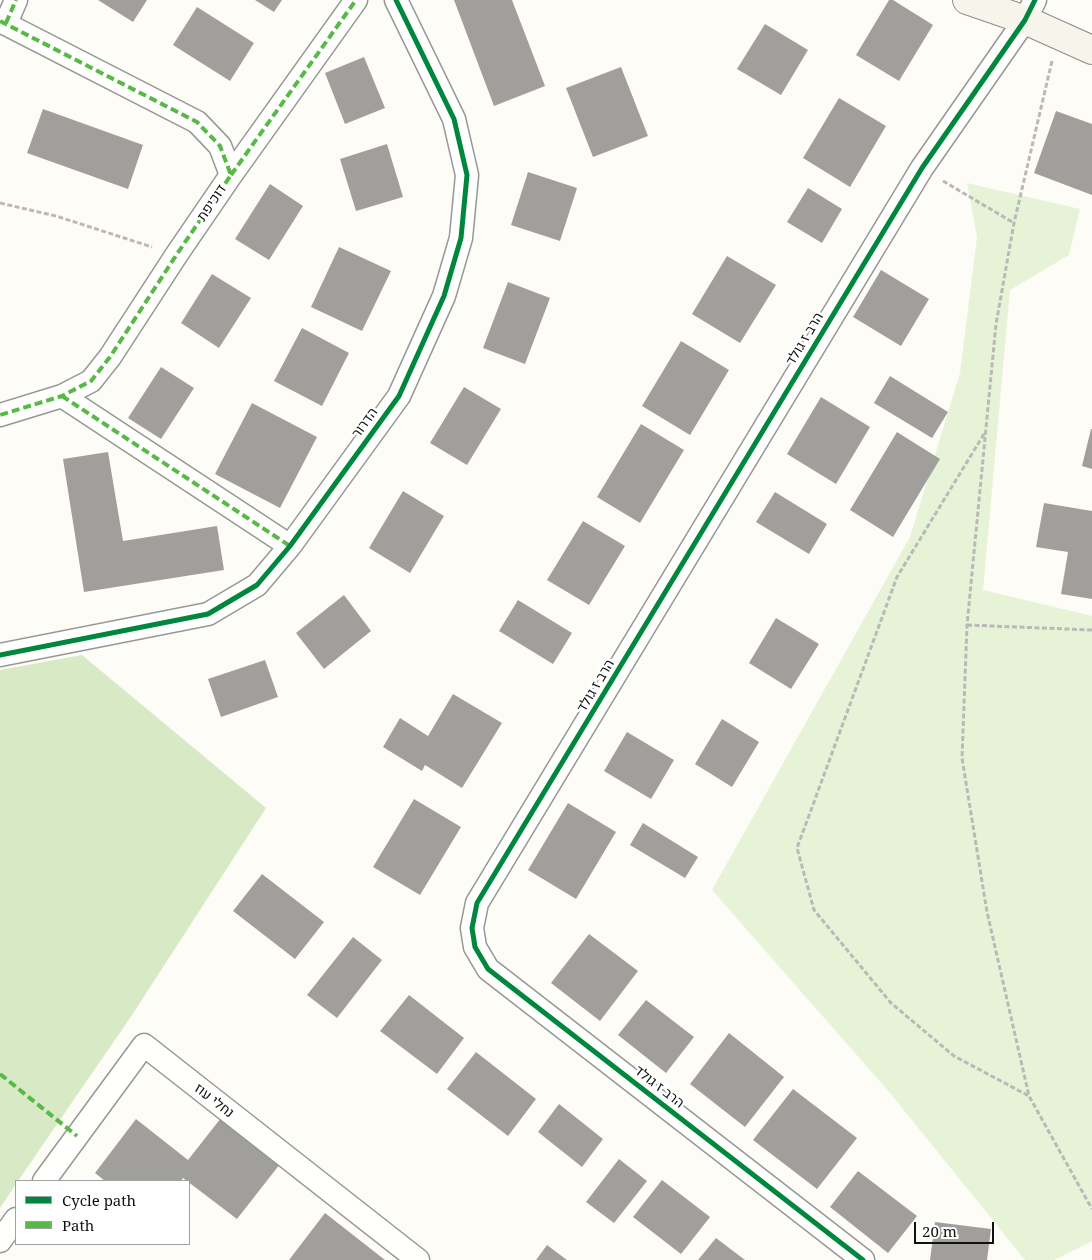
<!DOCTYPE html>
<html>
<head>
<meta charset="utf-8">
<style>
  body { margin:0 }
  #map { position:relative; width:1092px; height:1260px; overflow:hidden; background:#fdfcf7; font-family:"Noto Serif",serif }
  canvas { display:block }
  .legend { position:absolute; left:15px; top:1180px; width:175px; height:65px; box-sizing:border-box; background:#fff; border:1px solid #a0a0a0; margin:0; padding:6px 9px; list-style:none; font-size:15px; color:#111 }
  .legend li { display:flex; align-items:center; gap:10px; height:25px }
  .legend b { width:25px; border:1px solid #a0a0a0 }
  .scale { position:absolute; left:914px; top:1222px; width:80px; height:22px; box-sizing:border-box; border:2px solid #111; border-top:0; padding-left:6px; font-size:15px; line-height:18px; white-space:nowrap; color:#111; -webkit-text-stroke:4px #fff; paint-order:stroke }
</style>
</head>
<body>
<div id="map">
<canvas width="1092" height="1260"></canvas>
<ul class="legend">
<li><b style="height:6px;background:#00873e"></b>Cycle path</li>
<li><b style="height:6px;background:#58b947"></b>Path</li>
</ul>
<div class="scale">20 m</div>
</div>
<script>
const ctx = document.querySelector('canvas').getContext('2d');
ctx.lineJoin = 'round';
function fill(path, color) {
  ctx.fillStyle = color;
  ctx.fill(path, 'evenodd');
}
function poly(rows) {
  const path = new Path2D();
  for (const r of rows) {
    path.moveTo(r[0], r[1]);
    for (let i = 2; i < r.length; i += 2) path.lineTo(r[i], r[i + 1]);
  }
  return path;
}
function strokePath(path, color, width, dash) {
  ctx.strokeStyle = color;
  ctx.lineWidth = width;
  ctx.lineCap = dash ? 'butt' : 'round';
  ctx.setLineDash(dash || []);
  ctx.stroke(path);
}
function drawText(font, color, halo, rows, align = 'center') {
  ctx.font = font + ' "Noto Serif",Heebo,serif';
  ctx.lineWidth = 5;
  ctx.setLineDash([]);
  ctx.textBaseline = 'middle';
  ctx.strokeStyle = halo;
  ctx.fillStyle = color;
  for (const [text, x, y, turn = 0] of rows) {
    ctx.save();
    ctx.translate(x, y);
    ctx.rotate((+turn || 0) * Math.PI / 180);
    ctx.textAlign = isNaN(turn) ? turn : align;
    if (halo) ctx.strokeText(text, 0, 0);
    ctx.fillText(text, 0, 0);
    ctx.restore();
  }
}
const green = poly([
  [967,183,1080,209,1069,255,1010,290,983,590,1092,616,1092,1241,1054,1260,1025,1260,890,1093,712,890,910,537,960,373,977,237]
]);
const forest = poly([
  [82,655,266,808,132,1015,18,1181,16,1181,16,1184,0,1208,0,670]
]);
const building = poly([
  [98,0,147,0,133,22],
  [255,0,282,0,274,12],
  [454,0,512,0,545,86,494,106],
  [889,0,893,0,933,25,899,81,856,55],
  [197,7,254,43,230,81,173,45],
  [765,24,808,50,781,95,737,69],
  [364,57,385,108,345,124,325,73],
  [621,67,648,136,593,157,566,88],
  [839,98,886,126,850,187,803,158],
  [43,109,143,145,128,189,27,153],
  [1056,111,1092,124,1092,195,1034,173],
  [387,144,403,197,356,211,340,159],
  [528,172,577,188,560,241,511,225],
  [270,184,303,206,269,260,235,239],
  [808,188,842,209,822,243,787,222],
  [339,247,391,271,362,331,311,307],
  [727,256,776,285,740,343,692,314],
  [881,270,929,299,901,346,853,317],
  [212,274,251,298,219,348,181,323],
  [508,282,550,298,525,364,483,348],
  [302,328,349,353,322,406,274,381],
  [681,341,729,370,690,435,642,406],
  [161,367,194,388,161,439,128,418],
  [890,376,948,412,932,438,874,403],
  [464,387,501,409,467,465,430,443],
  [821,397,870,427,836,484,787,454],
  [252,403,317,437,280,508,215,474],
  [641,424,684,450,640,523,597,497],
  [1091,429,1092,429,1092,469,1082,466],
  [897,432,940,459,893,537,850,510],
  [108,452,123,541,217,526,224,570,84,592,63,459],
  [403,491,444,516,410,573,369,548],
  [775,492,827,524,809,554,756,522],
  [1044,503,1092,511,1092,599,1061,594,1068,552,1036,547],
  [583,521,625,546,589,605,547,580],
  [344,595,371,631,324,669,296,633],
  [518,600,572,633,553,664,499,631],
  [776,618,819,644,791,689,749,663],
  [265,660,278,697,221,717,208,679],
  [453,694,502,723,462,788,425,765,422,771,383,747,400,718,428,736],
  [722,719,759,742,732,787,695,764],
  [627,732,674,760,651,799,604,771],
  [414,799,461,827,420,895,373,867],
  [568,803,616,832,576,899,528,870],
  [643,823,698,857,685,878,630,845],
  [262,874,324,922,295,959,233,911],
  [589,934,638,971,600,1021,551,983],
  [353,937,382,960,337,1018,307,995],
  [409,995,464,1038,437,1074,380,1031],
  [646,1000,694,1037,666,1073,618,1035],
  [729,1033,784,1077,745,1127,690,1084],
  [476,1052,536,1099,508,1136,447,1089],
  [793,1089,857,1138,817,1189,753,1140],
  [559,1104,603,1139,582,1167,538,1132],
  [221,1118,280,1164,237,1219,183,1178,181,1181,105,1181,95,1173,136,1119,188,1160],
  [619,1159,647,1181,614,1223,586,1202],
  [858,1171,917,1216,888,1253,830,1207],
  [662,1180,710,1217,681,1254,633,1217],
  [325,1213,385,1260,289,1260],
  [935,1222,991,1229,987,1260,930,1260],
  [716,1238,745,1260,698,1260],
  [547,1245,567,1260,536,1260]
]);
const path = poly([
  [1052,61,1014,223,996,324,967,625,962,758,987,912,1029,1096,1092,1209],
  [943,181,1014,223],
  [0,203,56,216,152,247],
  [984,434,897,577,797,848,814,910,891,1003,954,1056,1029,1096],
  [967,625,1092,630]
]);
const street = poly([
  [0,21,197,122,220,146,231,175,177,254,110,357,91,381,62,396,0,415],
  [6,23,16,0],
  [231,175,356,0],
  [62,396,290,546],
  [0,655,208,614,257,585,290,546,399,396,444,296,461,238,467,175,454,119,396,0],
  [44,1181,144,1045,418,1260],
  [0,1241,16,1219],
  [863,1260,488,969,475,947,472,928,477,903,922,168,1025,20,1035,0]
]);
const secondary = poly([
  [967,0,1025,20,1092,50]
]);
const quiet = poly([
  [0,21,197,122,220,146,231,175,177,254,110,357,91,381,62,396,0,415],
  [6,23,16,0],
  [231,175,356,0],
  [62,396,290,546],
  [0,1074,77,1136]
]);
const cycleway = poly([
  [0,655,208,614,257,585,290,546,399,396,444,296,461,238,467,175,454,119,396,0],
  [863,1260,488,969,475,947,472,928,477,903,922,168,1025,20,1035,0]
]);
const streetNames = [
  ["דוכיפת",212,203,-56],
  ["הרב ז גולד",805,339,-59],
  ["הדרור",365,423,-54],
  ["הרב ז גולד",596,686,-59],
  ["הרב ז גולד",659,1087,38],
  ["נחלי עוז",214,1101,38]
];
fill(green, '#e7f3d7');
fill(forest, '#d8eac5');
fill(building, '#a19f9c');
strokePath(street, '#979795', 25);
strokePath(secondary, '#8e8d8b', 30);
strokePath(path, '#b9b9b8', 3, [5, 2.5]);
strokePath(street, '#fffffe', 22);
strokePath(secondary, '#f6f4eb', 28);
strokePath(quiet, '#58b947', 4, [8, 4]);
strokePath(cycleway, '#00873e', 5);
drawText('14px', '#111', '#fff', streetNames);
</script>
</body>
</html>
